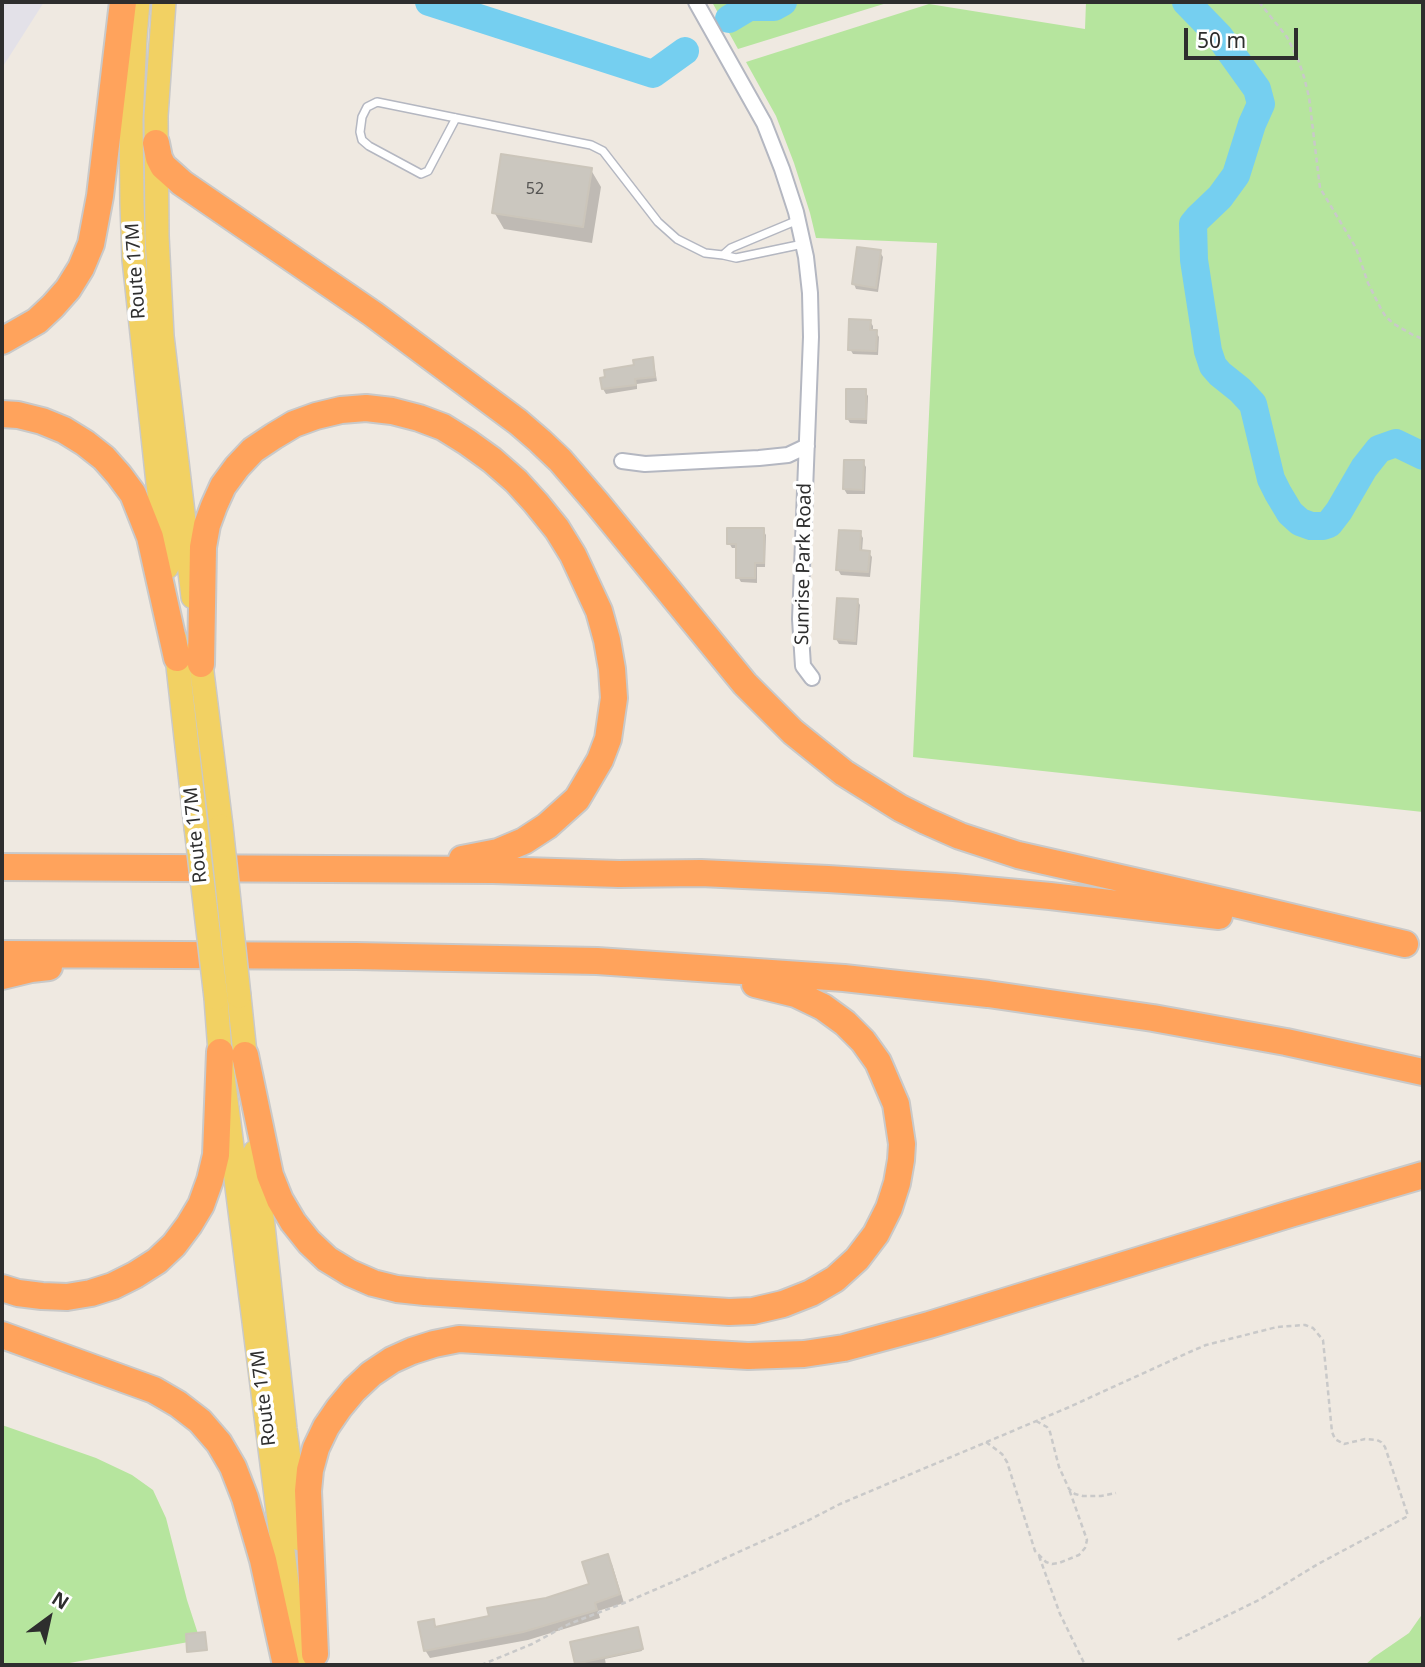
<!DOCTYPE html>
<html>
<head>
<meta charset="utf-8">
<style>
  body { margin:0 }
  #map { position:relative; width:1425px; height:1667px; overflow:hidden; background:#efe9e1; font-family:"Noto Sans",sans-serif }
  canvas { display:block }
  .frame { position:absolute; inset:0; border:4px solid #2e2e2e; pointer-events:none }
  .north { position:absolute; left:14px; top:1583px; width:70px; height:70px; -webkit-text-stroke:5px #fff; paint-order:stroke; rotate:33deg; font-size:19px; font-weight:700; line-height:28px; text-align:center; color:#2e2e2e }
  .north::after { content:''; display:block; margin:auto; width:24px; height:32px; background:#2e2e2e; clip-path:polygon(50% 0,100% 100%,50% 72%,0 100%) }
  .scale { position:absolute; left:1184px; top:28px; width:114px; height:32px; box-sizing:border-box; border:4px solid #2e2e2e; border-top:0; padding-left:9px; font-size:21px; line-height:24px; white-space:nowrap; color:#2e2e2e; -webkit-text-stroke:5px #fff; paint-order:stroke }
</style>
</head>
<body>
<div id="map">
<canvas width="1425" height="1667"></canvas>
<div class="frame"></div>
<div class="north">N</div>
<div class="scale">50 m</div>
</div>
<script>
const ctx = document.querySelector('canvas').getContext('2d');
ctx.lineJoin = 'round';
function fill(path, color) {
  ctx.fillStyle = color;
  ctx.fill(path, 'evenodd');
}
function poly(rows) {
  const path = new Path2D();
  for (const r of rows) {
    path.moveTo(r[0], r[1]);
    for (let i = 2; i < r.length; i += 2) path.lineTo(r[i], r[i + 1]);
  }
  return path;
}
function strokePath(path, color, width, dash) {
  ctx.strokeStyle = color;
  ctx.lineWidth = width;
  ctx.lineCap = dash ? 'butt' : 'round';
  ctx.setLineDash(dash || []);
  ctx.stroke(path);
}
function drawText(font, color, halo, rows, align = 'center') {
  ctx.font = font + ' "Noto Sans",sans-serif';
  ctx.lineWidth = 7;
  ctx.setLineDash([]);
  ctx.textBaseline = 'middle';
  ctx.strokeStyle = halo;
  ctx.fillStyle = color;
  for (const [text, x, y, turn = 0] of rows) {
    ctx.save();
    ctx.translate(x, y);
    ctx.rotate((+turn || 0) * Math.PI / 180);
    ctx.textAlign = isNaN(turn) ? turn : align;
    if (halo) ctx.strokeText(text, 0, 0);
    ctx.fillText(text, 0, 0);
    ctx.restore();
  }
}
const industrial = poly([
  [2,2,44,2,2,68]
]);
const green = poly([
  [712,2,890,2,738,49],
  [1086,2,1423,2,1423,812,913,757,937,243,816,238,810,213,794,163,776,116,746,62,929,4,1085,29],
  [2,1425,96,1458,132,1475,153,1490,166,1518,187,1600,200,1640,58,1665,2,1665],
  [1423,1613,1423,1665,1365,1665,1374,1657,1409,1633]
]);
const shadow = poly([
  [591,170,601,187,592,243,504,229,494,212],
  [880,252,883,257,878,292,856,289,854,284],
  [870,321,873,326,873,332,876,332,879,337,878,355,853,354,850,349],
  [652,359,654,364,657,381,637,384,637,389,606,394,603,389],
  [865,391,868,396,867,424,850,423,847,418],
  [863,462,866,467,865,494,847,494,844,489],
  [763,530,766,535,765,567,757,567,757,583,741,582,738,577,738,548,732,548,729,543],
  [860,533,863,538,862,552,869,553,872,557,870,577,841,575,838,570],
  [857,600,860,605,857,645,839,644,836,639],
  [607,1556,612,1564,624,1603,598,1611,600,1618,528,1640,430,1658,425,1650,433,1620,437,1628,491,1618,591,1586],
  [638,1631,642,1651,605,1659,606,1665,577,1665,572,1643]
]);
const river = poly([
  [429,2,653,74,685,51],
  [1186,2,1219,36,1257,89,1261,104,1252,124,1236,175,1220,197,1198,218,1193,224,1194,260,1208,351,1213,366,1220,374,1240,390,1253,404,1271,479,1278,493,1290,513,1300,522,1311,526,1323,526,1329,524,1339,511,1364,468,1379,449,1396,443,1423,456],
  [729,19,749,7,774,7,783,2]
]);
const building = poly([
  [501,154,592,168,583,227,492,213,501,154],
  [857,247,881,250,876,288,852,284,857,247],
  [849,319,871,320,870,330,877,330,876,351,848,350,849,319],
  [653,357,655,377,635,379,636,385,602,389,600,378,605,377,604,370,634,365,633,360,653,357],
  [846,389,866,389,866,419,846,419,846,389],
  [844,460,864,460,863,490,843,489,844,460],
  [727,528,764,528,764,563,755,563,755,578,736,578,736,544,727,544,727,528],
  [839,530,861,531,860,550,870,551,868,572,836,570,839,530],
  [837,598,858,599,855,641,834,639,837,598],
  [608,1554,620,1594,595,1603,597,1610,523,1632,424,1651,418,1622,434,1619,435,1627,489,1616,487,1608,546,1598,589,1584,582,1562,608,1554],
  [638,1627,643,1649,575,1664,570,1642,638,1627],
  [205,1632,207,1650,187,1652,186,1634,205,1632]
]);
const path = poly([
  [1259,2,1287,37,1298,59,1304,77,1309,97,1320,188,1356,248,1368,283,1381,309,1386,317,1394,324,1413,335,1423,339],
  [1036,1421,1047,1427,1050,1432,1059,1467,1069,1489,1075,1494,1083,1496,1101,1496,1116,1493],
  [986,1442,1002,1454,1007,1462,1035,1551,1046,1562,1052,1564,1059,1563,1079,1555,1085,1548,1087,1540,1069,1489],
  [1039,1556,1060,1614,1085,1665],
  [481,1665,532,1644,569,1624,624,1603,675,1581,809,1520,840,1504,1067,1408,1192,1351,1206,1345,1277,1327,1305,1325,1313,1328,1323,1340,1332,1432,1335,1439,1344,1444,1365,1439,1377,1440,1381,1442,1385,1447,1408,1516,1318,1564,1259,1600,1175,1641]
]);
const lane = poly([
  [456,118,428,171,421,174,369,146,362,140,360,132,362,117,367,107,377,102,456,118,591,145,603,151,658,222,677,239,705,253,723,255],
  [798,220,731,248,723,255,736,258,803,244]
]);
const street = poly([
  [696,2,764,123,782,169,796,212,806,257,810,293,811,337,800,619,803,666,812,678],
  [622,461,645,464,759,458,788,455,807,446]
]);
const primary = poly([
  [138,2,135,37,131,120,132,203,134,259,167,567],
  [164,2,156,116,157,236,162,336,193,597],
  [175,639,196,827],
  [199,648,221,826],
  [239,996,247,1073],
  [216,998,220,1052,297,1662],
  [255,1152,285,1429,300,1539]
]);
const highway = poly([
  [156,143,159,158,163,166,182,183,373,314,518,422,540,441,560,460,597,503,745,684,793,732,844,773,900,808,926,821,960,836,1018,855,1235,904,1405,944],
  [2,341,37,321,53,306,68,289,81,268,91,244,100,196,123,2],
  [2,414,18,415,42,421,64,430,85,443,104,458,119,475,133,494,150,537,177,658],
  [201,664,203,547,207,525,214,506,223,486,237,467,253,450,274,436,294,424,316,416,341,410,366,408,392,411,419,418,443,427,467,442,492,460,516,481,536,503,557,529,573,555,599,611,607,640,612,669,614,698,608,739,600,760,577,799,547,826,524,841,498,852,462,859],
  [2,867,493,870,619,874,701,873,828,879,954,887,1050,896,1219,916],
  [2,954,356,956,597,961,844,978,988,994,1153,1018,1286,1042,1423,1072],
  [2,976,31,969,49,967],
  [245,1055,270,1175,280,1200,293,1222,309,1242,327,1259,350,1273,373,1283,397,1289,425,1292,729,1312,753,1311,783,1304,811,1293,835,1279,857,1259,876,1234,889,1208,897,1183,901,1160,902,1144,896,1104,878,1062,863,1041,845,1023,823,1007,796,994,755,984],
  [2,1288,18,1293,42,1296,67,1297,91,1293,113,1286,135,1275,157,1261,174,1245,189,1225,201,1205,210,1180,216,1155,220,1052],
  [2,1335,154,1390,178,1404,200,1421,219,1443,233,1467,245,1498,263,1560,286,1665],
  [315,1654,308,1491,310,1470,316,1448,326,1427,339,1408,354,1390,371,1374,392,1360,412,1351,434,1344,459,1339,748,1356,804,1354,844,1348,929,1325,1290,1214,1423,1175]
]);
const primaryBridge = poly([
  [221,826,239,996],
  [196,827,216,998]
]);
const numberNames = [
  ["52",535,189]
];
const streetNames = [
  ["Route 17M",136,271,-94],
  ["Sunrise Park Road",804,564,-89],
  ["Route 17M",196,835,-96],
  ["Route 17M",264,1398,-97]
];
fill(industrial, '#e3e1e8');
fill(green, '#b6e59e');
fill(shadow, '#0003');
strokePath(river, '#75cff0', 28);
fill(building, '#cbc7bf');
strokePath(building, '#cbc5ba', 2);
strokePath(lane, '#b4b7c1', 10);
strokePath(street, '#b4b7c1', 18);
strokePath(primary, '#c9c9c9', 26);
strokePath(highway, '#c9c9c9', 30);
strokePath(path, '#c9c9c9', 2.5, [5, 3.5]);
strokePath(lane, '#fff', 7);
strokePath(street, '#fff', 14);
strokePath(primary, '#f2d163', 23);
strokePath(highway, '#ffa35c', 26);
strokePath(primaryBridge, '#c9c9c9', 26, []);
strokePath(primaryBridge, '#f2d163', 23);
drawText('16px', '#555452', null, numberNames);
drawText('19px', '#2e2e2e', '#fff', streetNames);
</script>
</body>
</html>
